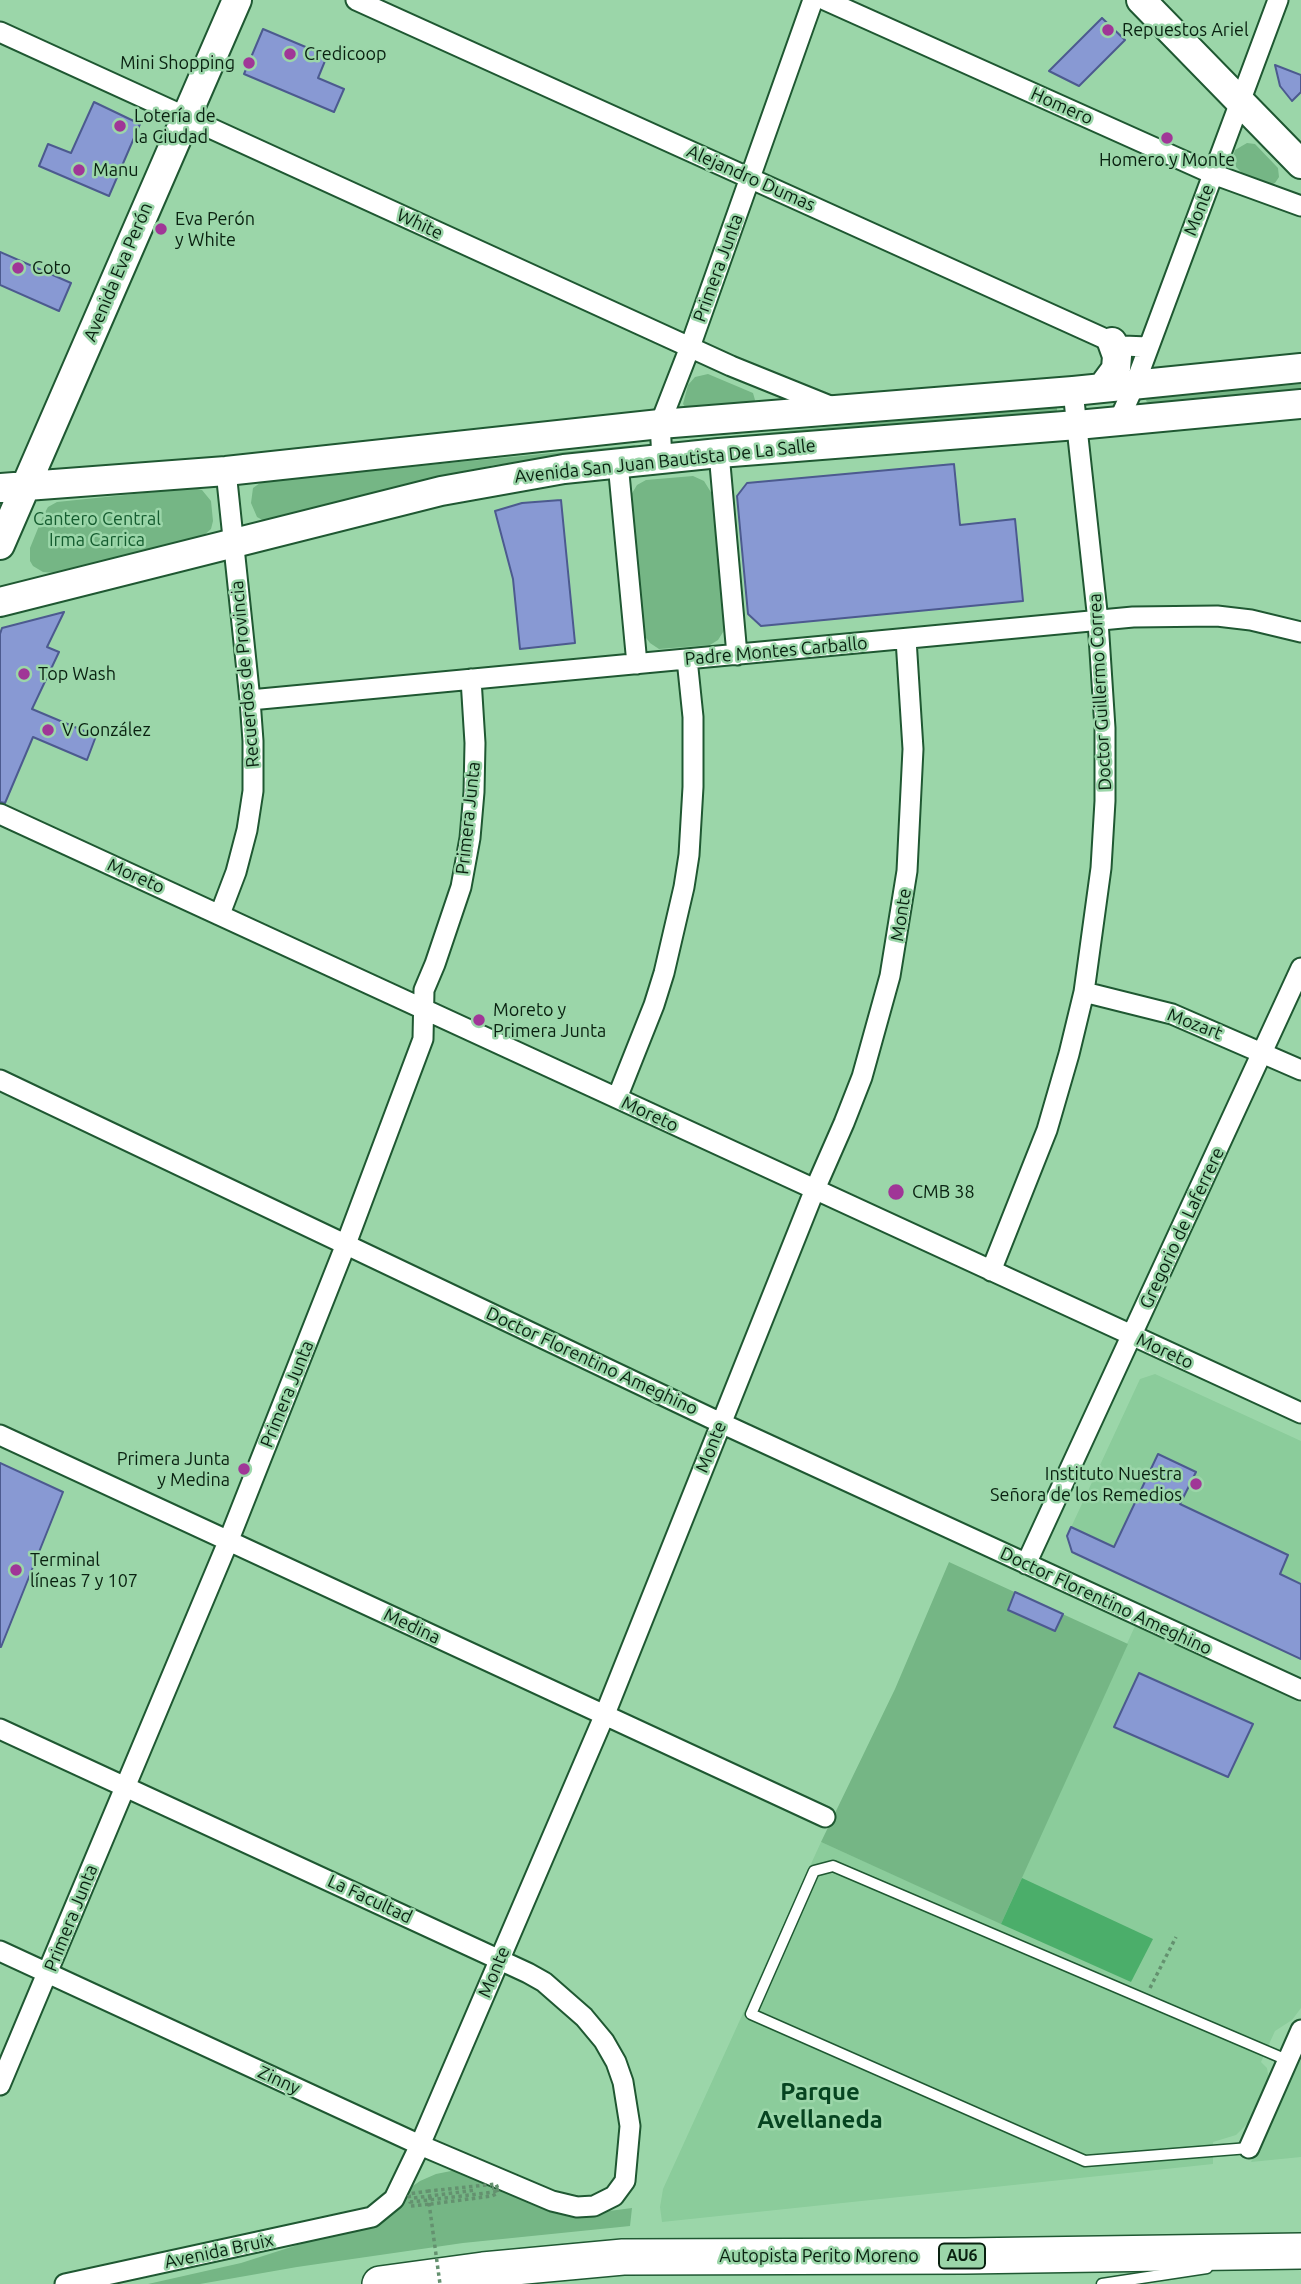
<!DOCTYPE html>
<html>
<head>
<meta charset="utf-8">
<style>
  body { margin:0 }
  canvas { display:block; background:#9bd6a9 }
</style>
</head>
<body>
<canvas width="1301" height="2284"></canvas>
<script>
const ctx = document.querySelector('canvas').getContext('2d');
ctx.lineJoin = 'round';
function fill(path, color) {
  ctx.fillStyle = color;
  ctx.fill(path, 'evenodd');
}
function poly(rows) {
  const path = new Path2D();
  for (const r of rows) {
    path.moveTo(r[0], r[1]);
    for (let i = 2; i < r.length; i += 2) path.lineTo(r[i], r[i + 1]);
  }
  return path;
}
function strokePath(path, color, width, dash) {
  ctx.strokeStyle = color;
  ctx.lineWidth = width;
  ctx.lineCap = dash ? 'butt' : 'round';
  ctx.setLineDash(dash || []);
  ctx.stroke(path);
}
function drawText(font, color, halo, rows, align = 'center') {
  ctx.font = font + ' Ubuntu,sans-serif';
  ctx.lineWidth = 5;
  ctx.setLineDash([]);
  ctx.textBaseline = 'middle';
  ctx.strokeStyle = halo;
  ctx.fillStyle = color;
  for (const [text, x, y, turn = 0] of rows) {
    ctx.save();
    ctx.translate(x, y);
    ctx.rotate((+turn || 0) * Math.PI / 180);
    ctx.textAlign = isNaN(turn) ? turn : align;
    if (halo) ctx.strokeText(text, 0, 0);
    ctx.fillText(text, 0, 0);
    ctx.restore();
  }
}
const built = poly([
  [1155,1374,1301,1441,1301,1659,1072,1552,1067,1536,1140,1379],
  [1135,1626,1301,1703,1301,2008,1292,2020,1275,2031,1261,2062,1267,2068,1269,2079,1248,2123,1236,2135,1213,2142,1213,2164,662,2222,660,2207,663,2189,821,1842,1001,1923],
  [1301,2054,1301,2157,1251,2162]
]);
const green = poly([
  [1247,143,1255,144,1278,168,1279,177,1275,183,1268,186,1244,175,1236,167,1233,157,1235,150],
  [708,374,753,393,755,400,753,403,686,408,683,404,688,385,695,377],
  [1301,384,1301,389,1149,403,1146,401,1147,398],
  [1057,406,1057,412,688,445,687,444,688,440],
  [635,445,637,448,635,450,494,465,264,521,257,517,251,503,253,488,263,481],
  [693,476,704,481,712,494,725,629,718,640,710,645,659,649,650,643,643,634,631,495,637,485,646,480],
  [193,488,202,490,211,501,213,521,211,529,202,537,55,573,43,572,33,566,30,561,30,548,43,516,48,507,57,502],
  [949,1562,1128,1644,1001,1924,821,1842,895,1689],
  [456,2170,586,2214,632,2208,630,2226,463,2243,297,2267,200,2284,148,2284,241,2263,354,2227,420,2181,436,2174]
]);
const forest = poly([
  [1022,1878,1153,1939,1131,1982,1001,1924]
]);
const building = poly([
  [1102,18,1125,40,1079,86,1049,71,1102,18],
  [263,29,327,56,318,78,344,89,334,112,244,74,263,29],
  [1275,65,1301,75,1301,92,1292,101,1280,86,1275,65],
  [94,102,140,124,109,196,39,166,48,144,71,153,94,102],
  [0,252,71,283,59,311,0,285,0,252],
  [954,464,960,525,1015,519,1023,601,761,626,748,614,737,496,747,483,954,464],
  [561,500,575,643,520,649,513,579,495,511,522,503,561,500],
  [64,612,47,647,59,652,32,709,96,736,87,760,33,737,5,803,0,802,0,634,2,628,64,612],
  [1158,1454,1196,1472,1180,1504,1288,1555,1280,1574,1301,1584,1301,1659,1072,1552,1067,1536,1071,1527,1114,1547,1158,1454],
  [0,1463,63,1492,1,1647,0,1647,0,1463],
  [1015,1592,1063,1614,1055,1631,1008,1610,1015,1592],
  [1139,1673,1253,1724,1228,1777,1114,1727,1139,1673]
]);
const path = poly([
  [1150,1988,1176,1937],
  [414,2198,476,2190],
  [411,2206,431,2204]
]);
const lane = poly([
  [1249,2148,1085,2161,751,2014,814,1871,833,1866,1287,2060],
  [1102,2284,1207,2268]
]);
const street = poly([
  [356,0,1112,342,1123,346,1148,347],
  [825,0,1213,174,1301,206],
  [0,32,731,366,835,408],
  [1119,420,1135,384,1278,0],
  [719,453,737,655],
  [662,458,660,424,690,347,813,0],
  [618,463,637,664],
  [250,700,1133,617,1217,616,1251,620,1301,632],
  [0,814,1301,1413],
  [220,914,236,872,247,830,253,791,253,741,250,700,226,471],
  [1084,992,1172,1014,1301,1070],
  [0,1080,721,1423,1301,1690],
  [617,1098,654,1005,664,973,684,887,689,855,693,787,693,717,687,659],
  [991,1271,1047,1130,1069,1054,1084,992,1101,868,1105,801,1105,728,1098,621,1073,391],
  [0,1435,825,1817],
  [1026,1564,1301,968],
  [0,1729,528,1973,544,1982,584,2017,604,2041,616,2062,623,2082,630,2126,625,2181,614,2196,594,2206,577,2207,552,2201,420,2145,0,1951],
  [0,2085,228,1542,346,1244,423,1039,424,990,435,964,461,887,470,838,474,792,475,743,471,679],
  [1249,2148,1301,2030],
  [65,2284,372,2217,394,2199,420,2145,605,1714,815,1189,844,1123,862,1077,890,976,907,871,913,749,906,639]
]);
const secondary = poly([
  [1141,0,1301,164],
  [1102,388,1116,369,1117,356,1112,342],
  [0,488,226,471,660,424,1073,391,1301,368],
  [0,545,237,0],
  [0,602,441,491,564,469,719,453,1077,425,1301,404]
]);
const highway = poly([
  [380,2284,483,2270,623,2257,965,2256,1301,2251]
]);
const pathBridge = poly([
  [429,2191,409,2194,410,2202,429,2200,494,2192,496,2191,498,2189,496,2184,429,2191,431,2204,492,2196,498,2193,497,2188,492,2188],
  [429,2203,440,2284]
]);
const markers = [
  [1108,30,7,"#a03697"],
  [290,54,7,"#a03697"],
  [249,63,7,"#a03697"],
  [120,126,7,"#a03697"],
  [1167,138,7,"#a03697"],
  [79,170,7,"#a03697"],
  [161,229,7,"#a03697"],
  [18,268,7,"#a03697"],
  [24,674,7,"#a03697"],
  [48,730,7,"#a03697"],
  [479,1020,7,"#a03697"],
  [896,1192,9,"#a03697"],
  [244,1469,7,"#a03697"],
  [1196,1484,7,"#a03697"],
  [16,1570,7,"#a03697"]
];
const shields = [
  [962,2256,46]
];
const shieldNames = [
  ["AU6",962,2256]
];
const poiNames = [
  ["Repuestos Ariel",1122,30],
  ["Credicoop",304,54],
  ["Mini Shopping",235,63,"right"],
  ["Lotería de",134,116],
  ["la Ciudad",134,137],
  ["Homero y Monte",1167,160,"center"],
  ["Manu",93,170],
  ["Eva Perón",175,219],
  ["y White",175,240],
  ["Coto",32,268],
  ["Top Wash",38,674],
  ["V González",62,730],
  ["Moreto y",493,1010],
  ["Primera Junta",493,1031],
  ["CMB 38",912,1192],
  ["Primera Junta",230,1459,"right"],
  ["y Medina",230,1480,"right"],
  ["Instituto Nuestra",1182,1474,"right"],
  ["Señora de los Remedios",1182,1495,"right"],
  ["Terminal",30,1560],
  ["líneas 7 y 107",30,1581]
];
const streetNames = [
  ["Homero",1062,106,24],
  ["Alejandro Dumas",751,178,24],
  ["Monte",1199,210,-69],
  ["White",420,224,25],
  ["Primera Junta",718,268,-70],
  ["Avenida Eva Perón",118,272,-67],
  ["Avenida San Juan Bautista De La Salle",665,461,-6],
  ["Padre Montes Carballo",776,651,-5],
  ["Recuerdos de Provincia",245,674,-95],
  ["Doctor Guillermo Correa",1100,692,-93],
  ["Primera Junta",468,818,-84],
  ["Moreto",136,876,24],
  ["Monte",901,915,-81],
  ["Mozart",1195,1024,21],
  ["Moreto",650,1114,25],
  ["Gregorio de Laferrere",1182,1228,-65],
  ["Moreto",1165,1351,25],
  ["Doctor Florentino Ameghino",592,1361,25],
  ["Primera Junta",287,1394,-68],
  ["Monte",711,1447,-68],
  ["Doctor Florentino Ameghino",1106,1601,25],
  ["Medina",412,1626,25],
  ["La Facultad",370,1899,25],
  ["Primera Junta",71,1918,-68],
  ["Monte",494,1972,-67],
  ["Zinny",279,2080,25],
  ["Avenida Bruix",219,2251,-12],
  ["Autopista Perito Moreno",819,2256]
];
const parkNames = [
  ["Cantero Central",97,519],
  ["Irma Carrica",97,540]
];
const districtNames = [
  ["Parque",820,2092],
  ["Avellaneda",820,2120]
];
fill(built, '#8bcc9b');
fill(green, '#75b685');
fill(forest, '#4bae6a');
fill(building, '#8899d3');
strokePath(building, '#4c5a8f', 2);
strokePath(lane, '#1f5832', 13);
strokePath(street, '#1f5832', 23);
strokePath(secondary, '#1f5832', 32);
strokePath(highway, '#1f5832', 38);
strokePath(path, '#64916f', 3.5, [3.5, 3.5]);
strokePath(lane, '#fff', 10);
strokePath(street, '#fff', 19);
strokePath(secondary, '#fff', 28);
strokePath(highway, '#fff', 35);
strokePath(pathBridge, '#64916f', 3.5, [3.5, 3.5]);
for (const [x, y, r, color] of markers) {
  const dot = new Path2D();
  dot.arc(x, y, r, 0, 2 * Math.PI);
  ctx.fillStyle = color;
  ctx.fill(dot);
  strokePath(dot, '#9bd6a9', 2.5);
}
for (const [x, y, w] of shields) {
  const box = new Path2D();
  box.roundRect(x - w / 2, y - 12.5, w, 25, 5);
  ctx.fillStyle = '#9bd6a9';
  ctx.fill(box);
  strokePath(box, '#092110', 2);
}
drawText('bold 16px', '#092110', null, shieldNames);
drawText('18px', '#092110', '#9bd6a9', poiNames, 'left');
drawText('18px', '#092110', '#9bd6a9', streetNames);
drawText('18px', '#145c2f', '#9bd6a9', parkNames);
drawText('bold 24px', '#064420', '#9bd6a9', districtNames);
</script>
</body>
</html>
